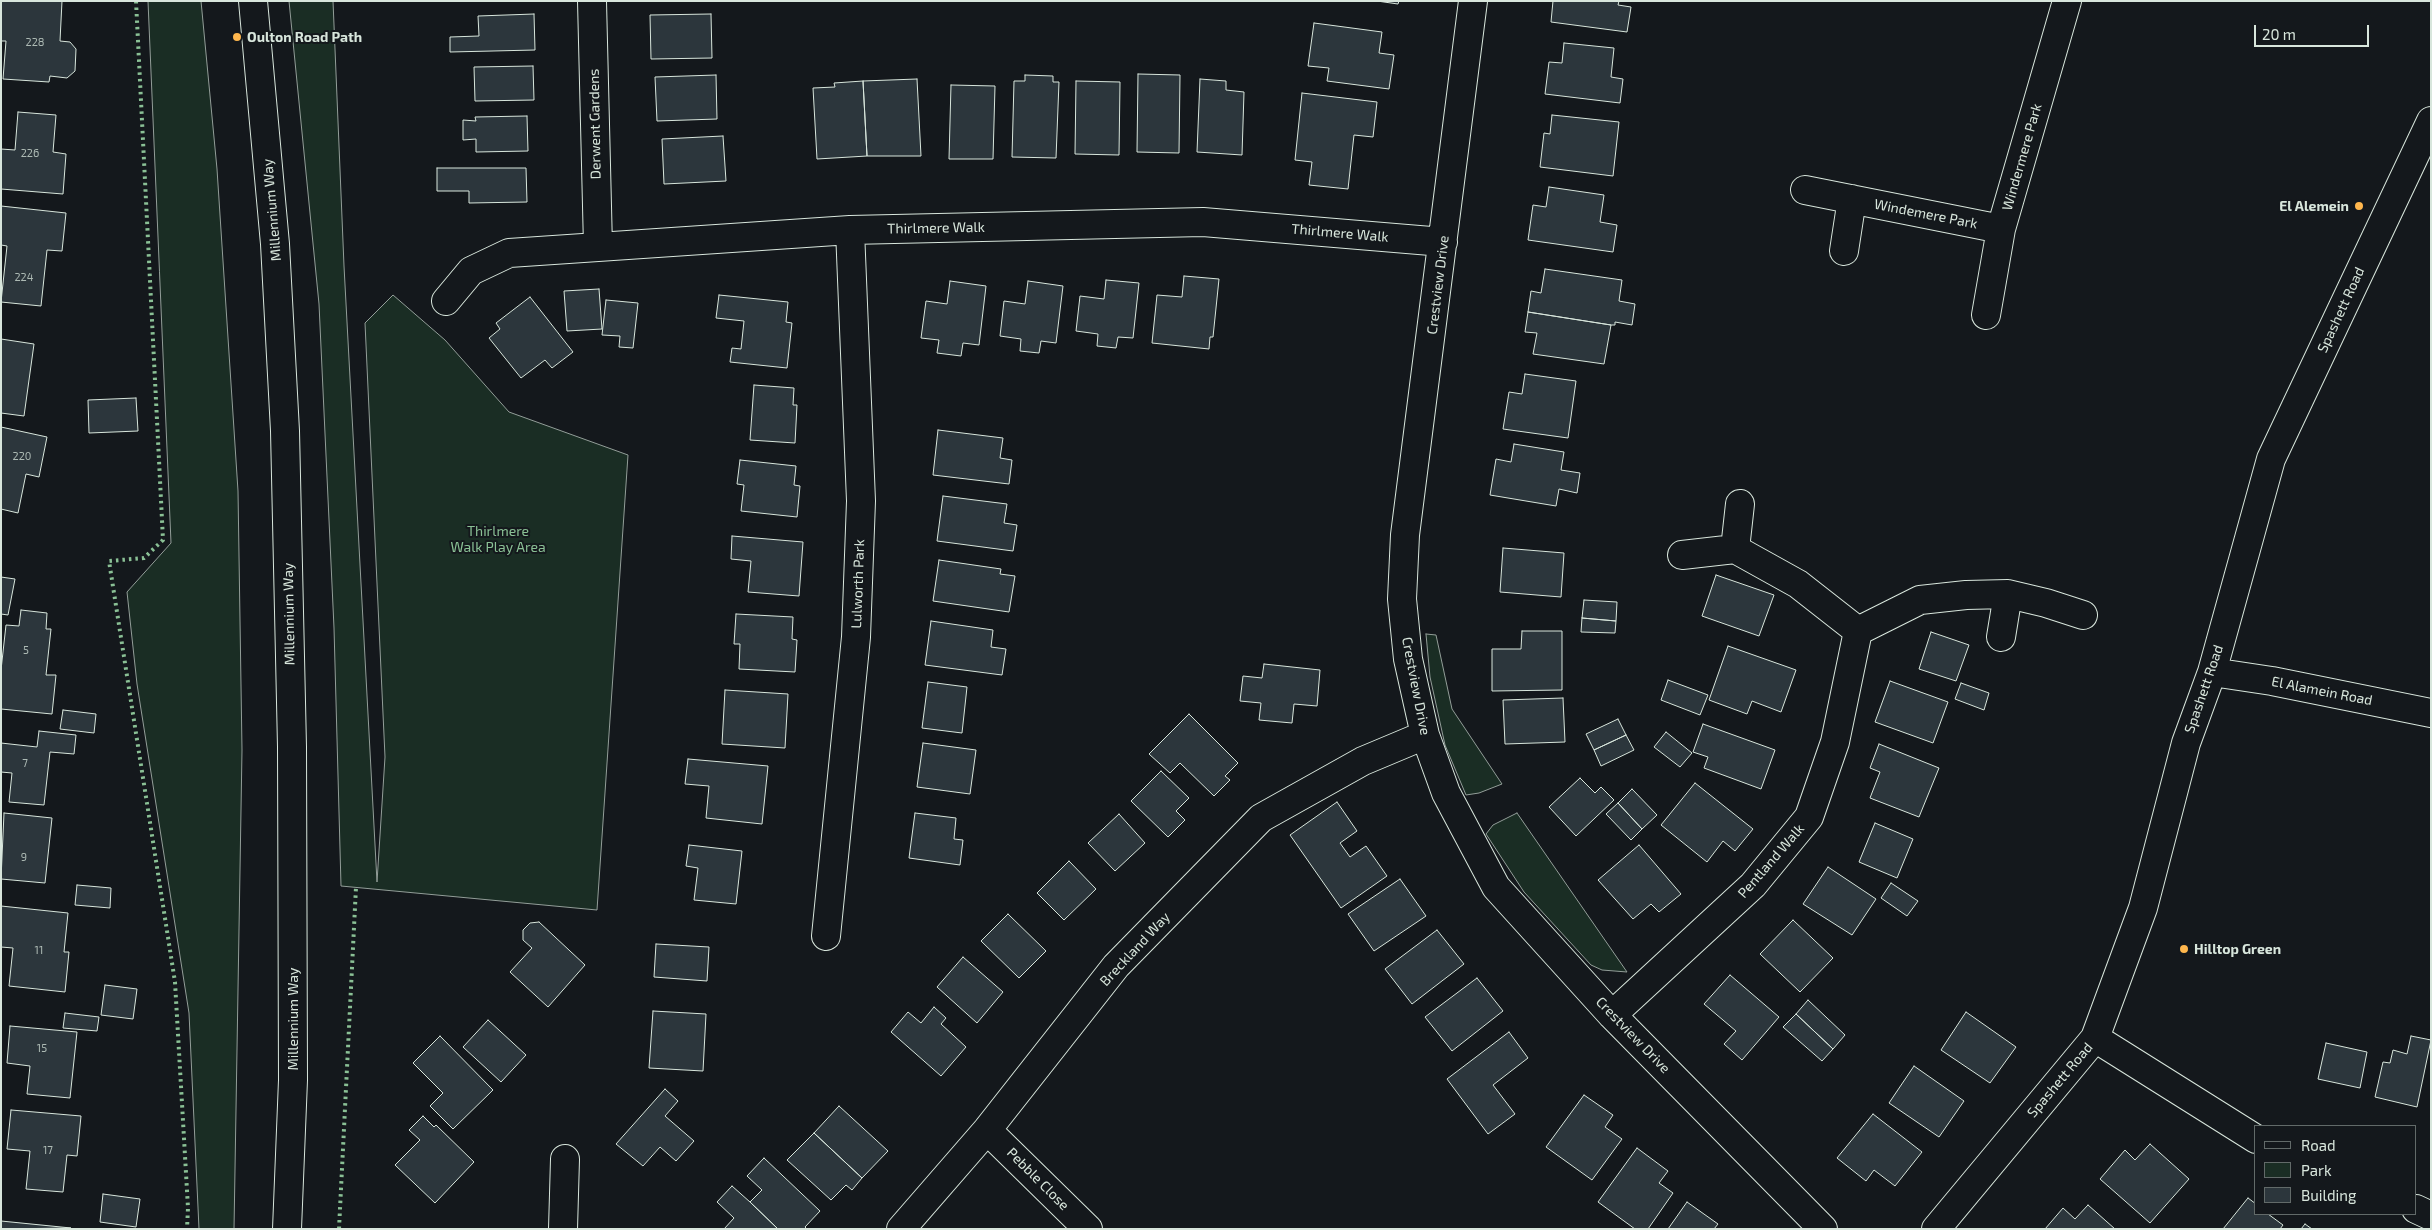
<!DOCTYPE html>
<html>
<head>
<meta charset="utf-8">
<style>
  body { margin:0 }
  #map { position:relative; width:2432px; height:1230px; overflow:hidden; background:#14181c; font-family:"Exo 2",sans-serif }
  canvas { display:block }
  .frame { position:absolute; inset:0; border:2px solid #d8e6dc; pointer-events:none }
  .legend { position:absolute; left:2254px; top:1125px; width:162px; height:90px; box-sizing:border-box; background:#14181c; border:1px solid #626a69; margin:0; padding:6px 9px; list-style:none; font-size:15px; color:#d8e6dc }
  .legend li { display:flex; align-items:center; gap:10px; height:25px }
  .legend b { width:25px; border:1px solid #626a69 }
  .scale { position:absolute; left:2254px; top:25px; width:115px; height:22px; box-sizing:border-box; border:2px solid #d8e6dc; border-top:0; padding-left:6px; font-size:15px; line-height:18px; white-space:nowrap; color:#d8e6dc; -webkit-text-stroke:4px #14181c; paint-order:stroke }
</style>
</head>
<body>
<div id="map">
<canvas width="2432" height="1230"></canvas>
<div class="frame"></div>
<ul class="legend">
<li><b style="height:6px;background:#14181c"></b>Road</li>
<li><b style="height:14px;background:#1a2d24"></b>Park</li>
<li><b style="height:14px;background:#2c363c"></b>Building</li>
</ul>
<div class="scale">20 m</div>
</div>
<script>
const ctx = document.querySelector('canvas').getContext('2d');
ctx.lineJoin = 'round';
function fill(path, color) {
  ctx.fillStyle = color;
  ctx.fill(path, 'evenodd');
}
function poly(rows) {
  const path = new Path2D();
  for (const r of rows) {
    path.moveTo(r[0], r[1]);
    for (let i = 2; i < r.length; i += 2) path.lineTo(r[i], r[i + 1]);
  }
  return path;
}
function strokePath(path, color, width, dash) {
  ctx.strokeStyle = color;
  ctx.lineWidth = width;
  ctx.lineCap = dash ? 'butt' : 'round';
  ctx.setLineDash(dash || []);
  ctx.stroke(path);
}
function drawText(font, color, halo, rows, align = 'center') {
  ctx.font = font + ' "Exo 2",sans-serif';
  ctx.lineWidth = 4;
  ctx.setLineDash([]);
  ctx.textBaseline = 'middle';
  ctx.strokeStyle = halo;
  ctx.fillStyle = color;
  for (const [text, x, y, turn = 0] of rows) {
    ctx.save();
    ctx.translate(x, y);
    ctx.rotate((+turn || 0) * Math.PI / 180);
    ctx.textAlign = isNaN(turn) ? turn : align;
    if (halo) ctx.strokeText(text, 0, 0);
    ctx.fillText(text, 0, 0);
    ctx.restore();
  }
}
const green = poly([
  [148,1,201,1,217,169,238,491,242,750,234,1229,199,1229,189,1013,137,684,127,592,171,543,148,1],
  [289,1,333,1,344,266,377,882,385,757,365,323,393,295,445,340,509,412,628,455,597,910,341,886,334,628,319,304,289,1],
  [1426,634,1436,635,1452,709,1502,784,1479,793,1466,795,1445,745,1430,677,1426,634],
  [1517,813,1627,972,1602,970,1591,965,1524,892,1486,834,1493,825,1517,813]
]);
const building = poly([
  [1,1,62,1,60,41,70,42,76,49,75,71,67,78,50,76,49,82,3,79,6,41,1,41,1,1],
  [1377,1,1399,1,1398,4,1377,1],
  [1553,1,1619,1,1618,5,1631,7,1627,32,1551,22,1553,1],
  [534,14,535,50,450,52,450,37,479,36,478,16,534,14],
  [711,14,712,58,651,59,650,15,711,14],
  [1314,23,1382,32,1379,53,1394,55,1389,89,1327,81,1329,68,1308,66,1314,23],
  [1564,43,1614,48,1611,77,1623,79,1620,103,1545,94,1549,62,1562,63,1564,43],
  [533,66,534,100,475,101,474,67,533,66],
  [1138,74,1180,75,1179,153,1137,152,1138,74],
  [716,75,717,119,657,121,655,77,716,75],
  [1025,75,1053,76,1053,82,1059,82,1056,158,1012,157,1014,81,1025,81,1025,75],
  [917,79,921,156,867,156,863,81,917,79],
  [1200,79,1226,81,1226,90,1244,92,1242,155,1197,152,1200,79],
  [863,81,867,156,817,159,813,88,835,87,834,83,863,81],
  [1076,81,1120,82,1119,155,1075,154,1076,81],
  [951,85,995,86,993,159,949,159,951,85],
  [1302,93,1377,102,1373,137,1354,135,1348,189,1309,185,1312,162,1295,160,1302,93],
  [18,112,56,115,53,152,66,154,63,194,1,189,1,149,15,150,18,112],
  [1552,115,1619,122,1613,176,1540,167,1544,133,1550,134,1552,115],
  [527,116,528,151,476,152,476,139,463,140,463,120,476,121,475,117,527,116],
  [723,136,726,181,664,184,662,139,723,136],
  [437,168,526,168,527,202,469,203,469,191,437,191,437,168],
  [1549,187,1604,195,1600,222,1617,225,1613,252,1528,240,1533,205,1546,207,1549,187],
  [1,206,66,213,62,251,47,250,41,306,1,302,7,246,1,245,1,206],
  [1545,269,1622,280,1619,301,1635,304,1632,325,1615,322,1615,325,1611,325,1528,312,1531,291,1541,293,1545,269],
  [1184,276,1219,279,1213,337,1210,337,1209,349,1152,343,1157,295,1182,297,1184,276],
  [1106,280,1139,283,1133,338,1118,337,1116,348,1097,346,1098,334,1076,331,1080,296,1104,299,1106,280],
  [950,281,986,286,979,345,963,343,961,356,937,353,939,340,921,338,926,301,947,304,950,281],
  [1028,281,1063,286,1056,343,1041,341,1039,353,1020,351,1021,339,1000,336,1004,301,1025,304,1028,281],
  [599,289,602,329,567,331,564,291,599,289],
  [719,295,788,302,786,322,792,323,787,368,730,362,732,348,741,349,744,321,716,318,719,295],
  [530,297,573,352,552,368,545,360,521,378,489,338,500,329,496,323,530,297],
  [606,300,638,303,633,348,619,347,620,336,602,335,606,300],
  [1528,312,1611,325,1604,364,1533,354,1537,333,1525,332,1528,312],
  [1,339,34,344,24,416,1,413,1,339],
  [1525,374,1576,381,1568,438,1503,429,1509,392,1522,394,1525,374],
  [754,385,794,388,793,405,797,405,795,443,750,440,754,385],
  [136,398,138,431,89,433,88,400,136,398],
  [1,427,47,437,39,477,26,474,18,513,1,509,1,427],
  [938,430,1003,438,1000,458,1012,460,1009,484,933,475,938,430],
  [1514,444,1564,452,1561,470,1580,473,1577,493,1559,489,1556,506,1490,495,1496,459,1511,462,1514,444],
  [740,460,796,466,794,485,800,486,797,517,741,511,744,485,737,484,740,460],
  [943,496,1007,504,1004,523,1017,525,1013,551,937,541,943,496],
  [732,536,803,542,799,596,748,592,751,561,731,559,732,536],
  [1503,548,1564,553,1561,597,1500,592,1503,548],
  [939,560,1001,569,1000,574,1015,576,1009,612,933,601,939,560],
  [1716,575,1774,595,1759,636,1702,616,1716,575],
  [1,577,15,579,8,615,1,614,1,577],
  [1584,600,1617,602,1616,621,1582,618,1584,600],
  [21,610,47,613,46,629,51,629,46,675,56,675,52,714,1,709,1,670,6,625,19,626,21,610],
  [736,614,793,617,792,639,797,640,795,672,739,669,740,644,734,644,736,614],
  [1582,618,1616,621,1615,633,1581,632,1582,618],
  [931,621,993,630,991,647,1006,649,1002,675,925,665,931,621],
  [1522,631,1562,631,1562,690,1492,691,1492,649,1521,649,1522,631],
  [1931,632,1969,645,1956,681,1919,669,1931,632],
  [1728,646,1796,670,1781,712,1752,701,1747,714,1709,700,1728,646],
  [1264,664,1320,670,1317,706,1294,704,1292,723,1259,720,1261,703,1240,701,1243,676,1262,678,1264,664],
  [1668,680,1708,695,1700,715,1661,700,1668,680],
  [1890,681,1948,702,1933,743,1875,722,1890,681],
  [928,682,967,687,962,733,922,728,928,682],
  [1961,683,1989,693,1984,710,1955,699,1961,683],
  [725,690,788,694,785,748,722,744,725,690],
  [1563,698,1565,742,1505,744,1503,700,1563,698],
  [63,710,96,714,94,733,60,729,63,710],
  [1189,714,1238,763,1225,776,1230,780,1214,796,1180,763,1170,773,1149,754,1189,714],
  [1618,719,1626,735,1594,750,1586,734,1618,719],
  [1703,724,1775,750,1761,789,1704,768,1708,757,1693,752,1703,724],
  [39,731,76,735,74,754,50,752,44,805,9,802,12,773,1,772,1,743,37,747,39,731],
  [1666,732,1692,753,1680,767,1654,747,1666,732],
  [1626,735,1634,750,1601,766,1594,750,1626,735],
  [923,743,976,750,970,794,917,787,923,743],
  [1879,744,1939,768,1919,817,1870,798,1880,772,1870,768,1879,744],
  [688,759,768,766,762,824,706,818,709,786,685,784,688,759],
  [1161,771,1189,798,1176,811,1185,820,1168,837,1131,801,1161,771],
  [1580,778,1595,793,1601,787,1614,800,1576,836,1549,807,1580,778],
  [1695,783,1753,829,1735,851,1723,841,1707,862,1661,825,1695,783],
  [1632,789,1657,815,1642,829,1618,803,1632,789],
  [1337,802,1357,831,1340,843,1350,857,1366,846,1387,876,1341,908,1290,835,1337,802],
  [1618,803,1642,829,1631,840,1606,814,1618,803],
  [4,813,52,818,45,883,1,879,4,813],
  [915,813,956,818,954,839,963,840,960,865,909,858,915,813],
  [1119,814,1145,843,1115,871,1088,843,1119,814],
  [1875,823,1913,839,1897,878,1859,862,1875,823],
  [689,845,742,851,736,904,694,900,698,868,686,866,689,845],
  [1639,845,1681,894,1659,912,1651,904,1633,919,1598,880,1639,845],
  [1069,861,1096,889,1064,920,1037,893,1069,861],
  [1828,867,1876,899,1852,935,1803,904,1828,867],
  [1400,879,1426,916,1374,951,1348,914,1400,879],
  [1891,883,1918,901,1907,916,1881,898,1891,883],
  [77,885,111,888,110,908,75,905,77,885],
  [1,906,68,913,64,952,69,952,65,992,9,986,13,948,1,947,1,906],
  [1008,914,1046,951,1019,978,981,941,1008,914],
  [1793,920,1833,958,1800,992,1760,954,1793,920],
  [539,922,585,965,548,1007,510,972,532,948,523,940,523,930,530,923,539,922],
  [1437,930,1464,964,1412,1004,1385,969,1437,930],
  [656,944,709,947,707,981,654,977,656,944],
  [963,957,1003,992,977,1023,937,987,963,957],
  [1730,975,1779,1017,1742,1060,1724,1044,1736,1031,1704,1004,1730,975],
  [1477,978,1503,1011,1452,1051,1425,1017,1477,978],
  [105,985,137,989,133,1019,101,1015,105,985],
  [1808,1000,1845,1035,1833,1049,1796,1014,1808,1000],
  [934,1007,946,1018,941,1024,966,1047,941,1076,891,1032,908,1012,921,1023,934,1007],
  [653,1011,706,1014,703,1071,649,1068,653,1011],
  [1966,1012,2016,1047,1990,1083,1941,1050,1966,1012],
  [65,1013,99,1017,97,1031,63,1028,65,1013],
  [1796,1014,1833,1049,1822,1061,1783,1027,1796,1014],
  [488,1020,526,1055,501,1082,463,1047,488,1020],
  [10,1026,77,1032,70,1098,27,1094,30,1066,7,1063,10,1026],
  [1509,1032,1528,1058,1493,1085,1515,1114,1488,1134,1447,1079,1509,1032],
  [440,1036,493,1090,453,1129,430,1106,443,1093,413,1063,440,1036],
  [2411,1036,2431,1040,2417,1107,2375,1097,2383,1062,2390,1063,2393,1050,2407,1054,2411,1036],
  [2326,1043,2367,1052,2360,1088,2318,1079,2326,1043],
  [1914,1066,1964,1101,1939,1137,1889,1103,1914,1066],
  [665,1089,678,1101,665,1116,694,1141,676,1161,660,1147,643,1166,616,1144,665,1089],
  [1584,1095,1613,1115,1605,1127,1622,1139,1592,1180,1546,1147,1584,1095],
  [839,1106,888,1151,862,1178,814,1133,839,1106],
  [11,1110,81,1116,77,1156,67,1155,63,1192,26,1189,30,1151,7,1149,11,1110],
  [1873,1114,1922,1152,1895,1186,1874,1170,1866,1181,1837,1158,1873,1114],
  [423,1116,434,1127,436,1125,474,1162,435,1203,395,1165,420,1140,409,1130,423,1116],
  [814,1133,862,1178,852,1190,846,1185,831,1200,787,1160,814,1133],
  [2150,1144,2189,1179,2150,1223,2100,1179,2125,1150,2135,1160,2150,1144],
  [1637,1148,1668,1171,1659,1183,1673,1193,1648,1229,1635,1229,1598,1202,1637,1148],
  [764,1158,820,1211,805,1227,807,1229,778,1229,750,1202,762,1190,747,1176,764,1158],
  [732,1186,750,1202,778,1229,724,1229,734,1218,717,1202,732,1186],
  [103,1194,140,1199,136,1227,100,1222,103,1194],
  [2248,1198,2256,1204,2256,1214,2268,1214,2283,1225,2280,1229,2223,1229,2248,1198],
  [1687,1202,1718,1224,1714,1229,1668,1229,1687,1202],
  [2088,1205,2115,1229,2045,1229,2063,1208,2075,1219,2088,1205],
  [1,1221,71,1228,1,1229,1,1221],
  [2305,1224,2312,1229,2301,1229,2305,1224]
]);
const minor = poly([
  [592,1,598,247],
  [1473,1,1405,535,1402,599,1408,659,1425,735,1446,793,1496,887,1612,1015,1823,1229],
  [1805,190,2001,229],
  [1844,251,1852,199],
  [446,301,471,271,509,253,850,230,1203,222,1443,242],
  [1986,315,2001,229,2067,1],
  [1735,549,1740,504],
  [1682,555,1735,549,1798,584,1858,631,1920,600,1966,595,2008,594,2046,603,2083,615],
  [2001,637,2008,594],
  [2212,672,2272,681,2431,713],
  [826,936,856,637,861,501,850,230],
  [1612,1015,1753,885,1809,817,1835,742,1858,631],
  [2095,1038,2256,1139],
  [987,1130,1088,1229],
  [2416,1209,2431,1216],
  [563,1229,565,1159],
  [901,1229,987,1130,1116,966,1261,818,1363,761,1425,735],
  [1936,1229,2095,1038,2143,908,2186,743,2212,672,2271,459,2431,121]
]);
const highway = poly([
  [253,1,275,244,285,431,292,747,293,1080,287,1229]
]);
const hedge = poly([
  [136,1,163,540,144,558,109,561,175,982,188,1208,187,1229],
  [339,1229,356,887]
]);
const markers = [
  [237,37,5,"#ffb74d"],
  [2359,206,5,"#ffb74d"],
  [2184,949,5,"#ffb74d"]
];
const numberNames = [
  ["228",35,42],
  ["226",30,153],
  ["224",24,277],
  ["220",22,456],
  ["5",26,650],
  ["7",25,763],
  ["9",24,857],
  ["11",39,950],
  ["15",42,1048],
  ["17",48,1150]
];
const poiNames = [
  ["Oulton Road Path",247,37],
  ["El Alemein",2349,206,"right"],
  ["Hilltop Green",2194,949]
];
const streetNames = [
  ["Derwent Gardens",595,124,-91],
  ["Windermere Park",2022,157,-74],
  ["Millennium Way",272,210,-95],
  ["Windemere Park",1926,214,11],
  ["Thirlmere Walk",936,228,-1],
  ["Thirlmere Walk",1340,233,5],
  ["Crestview Drive",1438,285,-83],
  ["Spashett Road",2341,310,-65],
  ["Lulworth Park",858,584,-88],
  ["Millennium Way",289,614,-91],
  ["Crestview Drive",1416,686,79],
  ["Spashett Road",2204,689,-71],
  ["El Alamein Road",2322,691,11],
  ["Pentland Walk",1771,861,-49],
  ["Breckland Way",1135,949,-47],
  ["Millennium Way",293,1019,-90],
  ["Crestview Drive",1633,1035,46],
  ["Spashett Road",2060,1080,-50],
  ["Pebble Close",1038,1179,45]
];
const parkNames = [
  ["Thirlmere",498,531],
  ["Walk Play Area",498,547]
];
fill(green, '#1a2d24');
strokePath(green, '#939e99', 1);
fill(building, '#2c363c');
strokePath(building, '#d8e6dc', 1);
strokePath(minor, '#d8e6dc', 30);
strokePath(highway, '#d8e6dc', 30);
strokePath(minor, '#14181c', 28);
strokePath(highway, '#14181c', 28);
strokePath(hedge, '#8ac095', 4, [2.5, 4]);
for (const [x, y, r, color] of markers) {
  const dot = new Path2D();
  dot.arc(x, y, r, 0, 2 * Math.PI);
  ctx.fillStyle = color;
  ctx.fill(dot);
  strokePath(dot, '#14181c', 2);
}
drawText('11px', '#adbab4', null, numberNames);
drawText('bold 14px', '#d8e6dc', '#14181c', poiNames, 'left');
drawText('14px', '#d8e6dc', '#14181c', streetNames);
drawText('14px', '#8ac095', '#14181c', parkNames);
</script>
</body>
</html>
